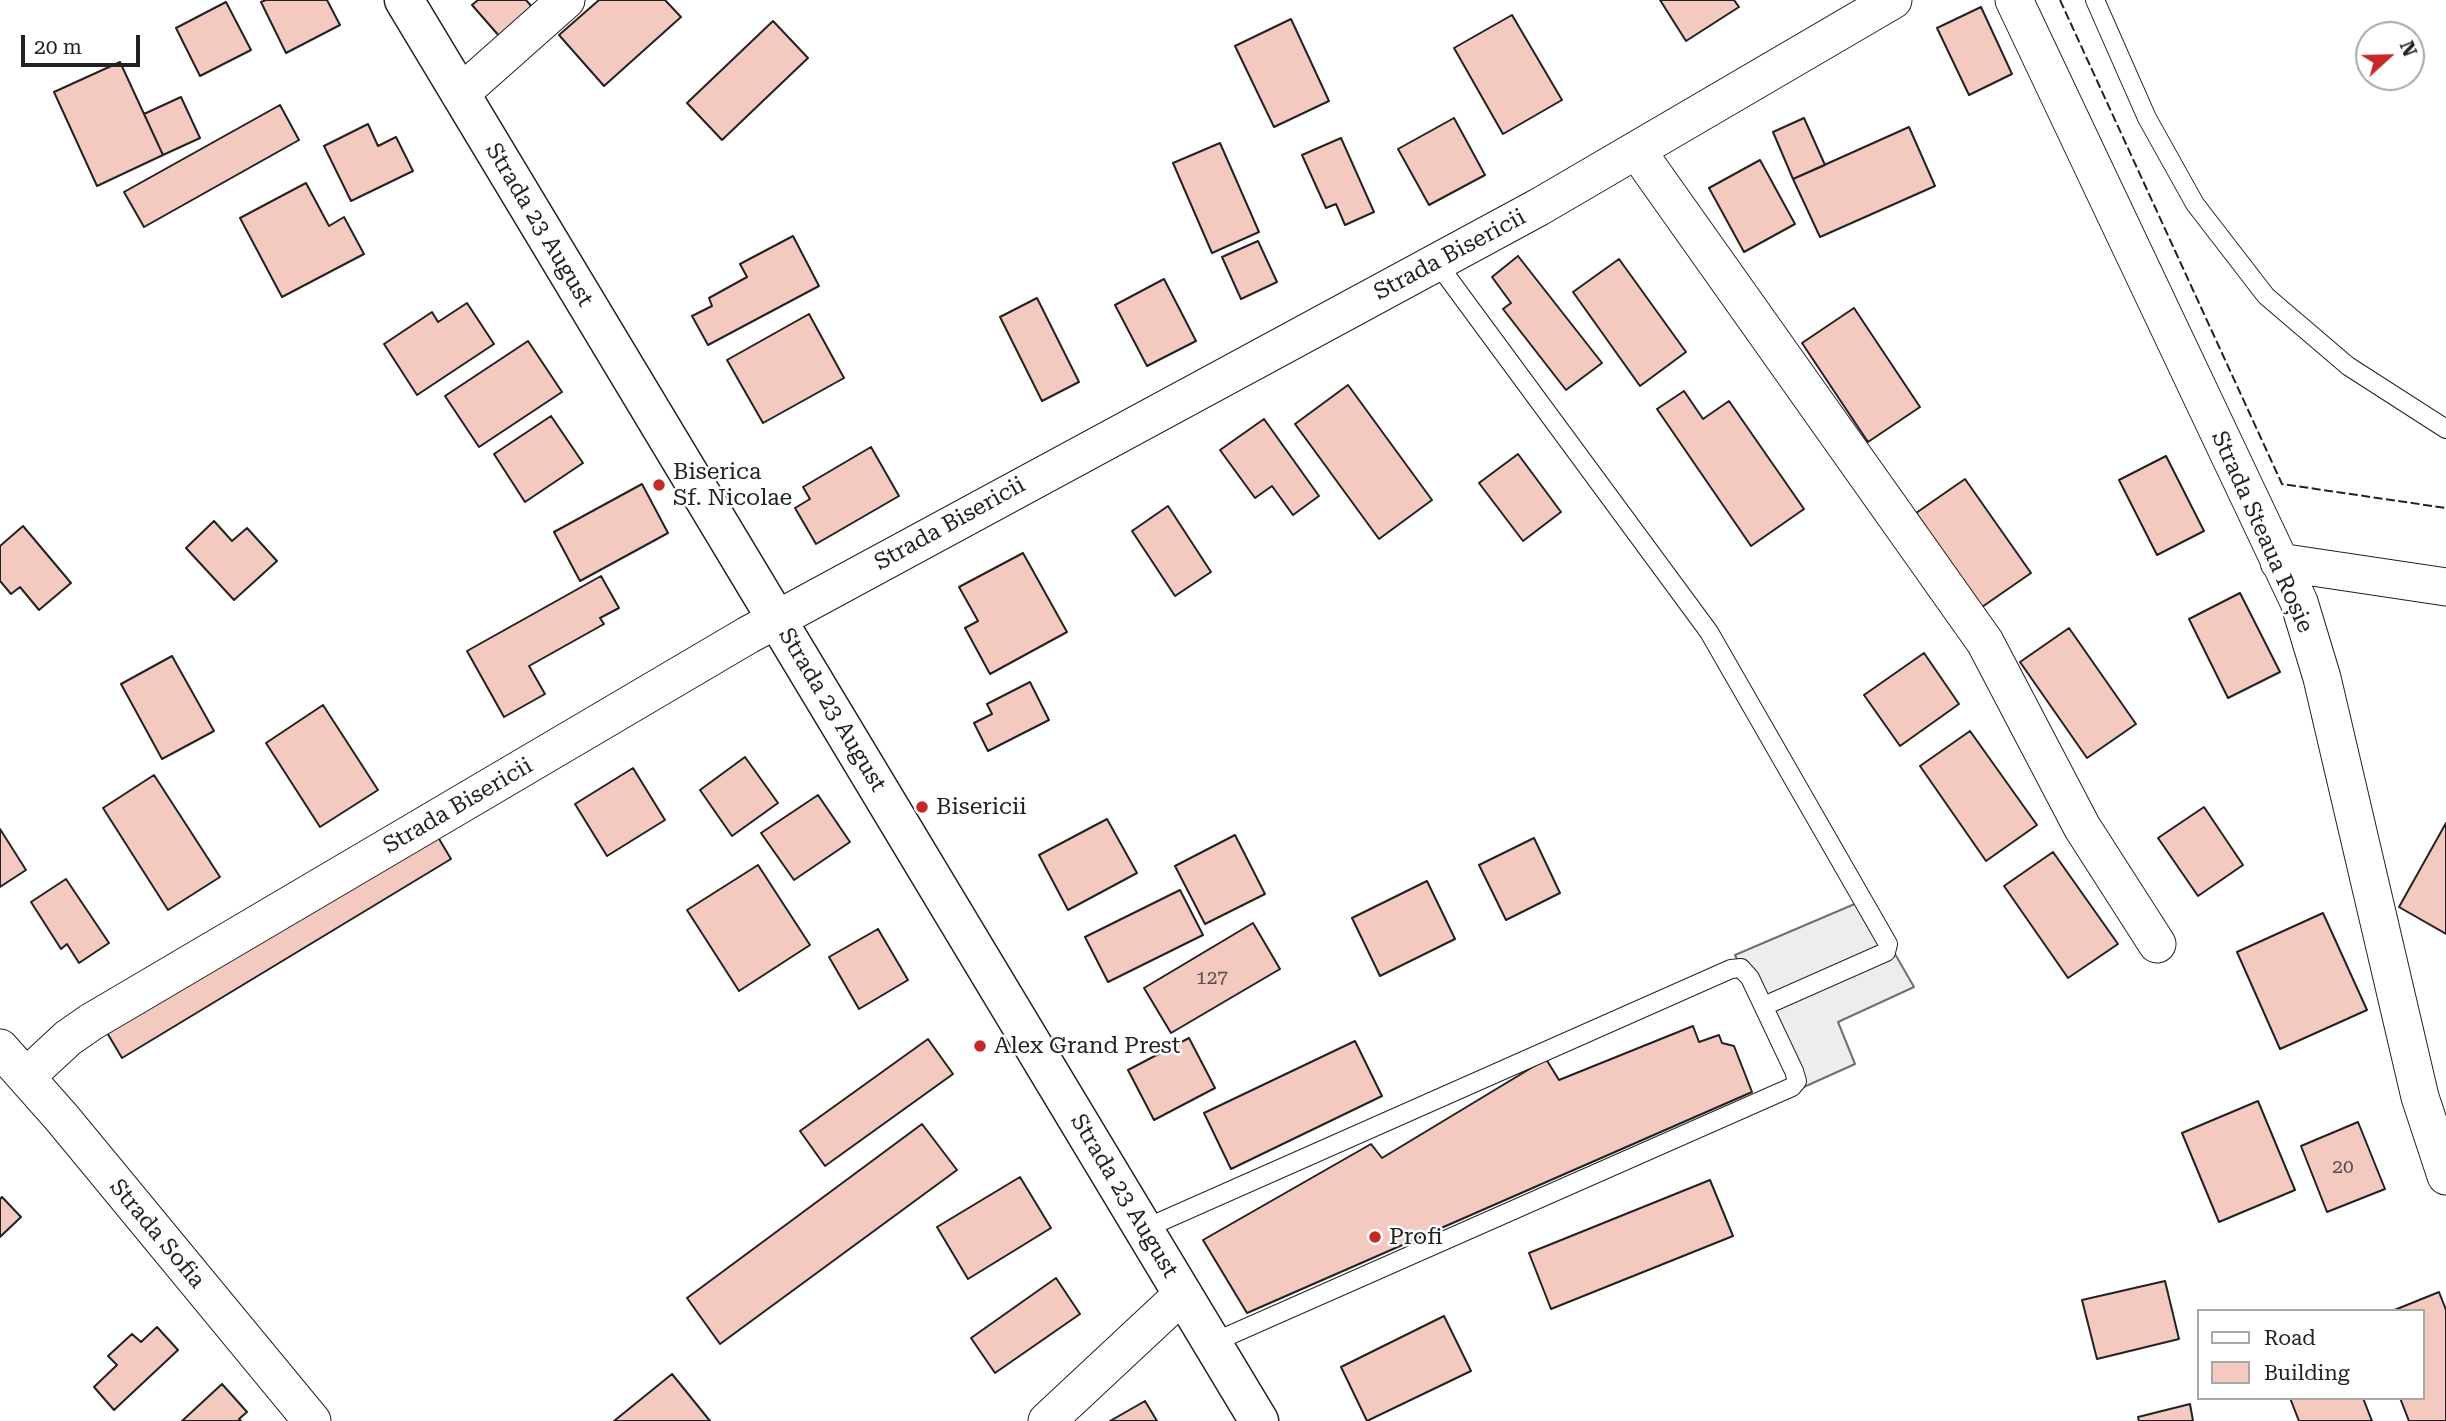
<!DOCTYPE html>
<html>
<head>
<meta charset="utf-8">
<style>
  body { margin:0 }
  #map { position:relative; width:2446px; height:1421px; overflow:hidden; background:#fff; font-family:"Roboto Serif",serif }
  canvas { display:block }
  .legend { position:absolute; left:2197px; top:1309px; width:228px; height:91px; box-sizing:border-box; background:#fff; border:2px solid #a7a7a7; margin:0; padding:9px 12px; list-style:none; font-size:21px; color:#222 }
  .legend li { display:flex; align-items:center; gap:14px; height:35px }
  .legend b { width:35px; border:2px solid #a7a7a7 }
  .north { position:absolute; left:2355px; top:21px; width:70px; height:70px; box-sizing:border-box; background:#fff; border:2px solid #a7a7a7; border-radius:50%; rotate:68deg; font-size:19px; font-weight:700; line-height:28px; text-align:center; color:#222 }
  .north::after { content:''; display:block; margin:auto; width:24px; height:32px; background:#c62828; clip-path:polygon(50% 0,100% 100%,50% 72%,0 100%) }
  .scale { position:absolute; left:21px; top:35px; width:119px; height:32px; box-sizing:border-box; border:4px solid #222; border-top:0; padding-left:9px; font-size:21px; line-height:24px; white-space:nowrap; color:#222; -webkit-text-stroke:5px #fff; paint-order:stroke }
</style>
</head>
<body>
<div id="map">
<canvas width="2446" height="1421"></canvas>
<ul class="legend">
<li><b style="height:9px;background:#fff"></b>Road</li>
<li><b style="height:19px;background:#f3c9c0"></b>Building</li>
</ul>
<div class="north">N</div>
<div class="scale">20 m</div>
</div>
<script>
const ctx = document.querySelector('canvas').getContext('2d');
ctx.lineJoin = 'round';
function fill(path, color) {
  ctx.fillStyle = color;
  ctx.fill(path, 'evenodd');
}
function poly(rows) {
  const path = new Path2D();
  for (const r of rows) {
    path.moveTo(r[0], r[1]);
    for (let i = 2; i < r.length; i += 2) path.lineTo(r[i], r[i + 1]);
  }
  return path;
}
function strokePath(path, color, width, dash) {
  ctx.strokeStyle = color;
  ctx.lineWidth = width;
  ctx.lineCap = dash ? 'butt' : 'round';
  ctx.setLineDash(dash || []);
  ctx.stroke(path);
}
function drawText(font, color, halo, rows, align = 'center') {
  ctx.font = font + ' "Roboto Serif",serif';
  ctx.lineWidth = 5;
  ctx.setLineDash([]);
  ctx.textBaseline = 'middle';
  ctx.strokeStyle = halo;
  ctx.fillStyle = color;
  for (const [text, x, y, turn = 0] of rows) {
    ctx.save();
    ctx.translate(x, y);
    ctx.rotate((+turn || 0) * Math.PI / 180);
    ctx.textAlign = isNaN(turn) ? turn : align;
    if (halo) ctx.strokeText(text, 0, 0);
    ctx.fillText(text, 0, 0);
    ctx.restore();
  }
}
const parking = poly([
  [1864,900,1914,987,1838,1022,1855,1064,1795,1091,1735,955,1864,900]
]);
const building = poly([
  [266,0,327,0,340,25,286,53,261,2,266,0],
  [478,0,526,0,533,8,500,37,472,5,478,0],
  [599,0,665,0,681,17,604,86,559,35,599,0],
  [1660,0,1734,0,1739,7,1686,41,1660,0],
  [226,2,251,50,200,76,176,28,226,2],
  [1981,7,2012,74,1969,95,1937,28,1981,7],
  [1512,15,1562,100,1503,134,1454,48,1512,15],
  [1291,19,1329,101,1274,127,1235,46,1291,19],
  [773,21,808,58,722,140,687,103,773,21],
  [120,62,163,155,97,186,54,92,120,62],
  [181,97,200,138,163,155,144,114,181,97],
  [280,105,299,140,144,227,124,192,280,105],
  [1454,118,1485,175,1429,205,1398,149,1454,118],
  [1804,118,1825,165,1793,179,1773,132,1804,118],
  [368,124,378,146,396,137,413,171,351,201,324,146,368,124],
  [1909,127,1935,186,1820,237,1793,179,1909,127],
  [1341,138,1374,212,1345,225,1336,204,1326,208,1302,155,1341,138],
  [1220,143,1259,232,1212,253,1173,163,1220,143],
  [1760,160,1795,224,1744,252,1709,188,1760,160],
  [306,183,329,226,344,217,364,254,282,297,240,218,306,183],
  [793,236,819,286,708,345,692,316,712,306,709,298,747,277,740,264,793,236],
  [1258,241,1277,282,1241,299,1222,257,1258,241],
  [1518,256,1602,363,1566,390,1503,309,1511,303,1492,277,1518,256],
  [1619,259,1686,352,1640,386,1573,292,1619,259],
  [1164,279,1196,341,1147,366,1115,305,1164,279],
  [1037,298,1079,382,1042,401,1000,317,1037,298],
  [467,303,494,344,417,395,384,344,432,312,438,322,467,303],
  [1854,308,1920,407,1868,442,1802,343,1854,308],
  [809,314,844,378,763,423,727,360,809,314],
  [528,341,562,392,479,447,445,396,528,341],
  [1348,385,1432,500,1379,539,1295,424,1348,385],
  [1684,391,1703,419,1729,401,1804,509,1751,546,1657,409,1684,391],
  [551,416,583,463,525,502,494,454,551,416],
  [1264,419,1319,496,1293,515,1272,486,1255,498,1220,450,1264,419],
  [871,447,899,496,816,544,795,508,810,499,803,487,871,447],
  [1518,454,1561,512,1523,541,1479,483,1518,454],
  [2166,456,2204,531,2157,555,2119,480,2166,456],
  [1965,479,2031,573,1982,607,1916,513,1965,479],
  [642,484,668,533,580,581,554,532,642,484],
  [1168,506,1211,572,1175,596,1132,531,1168,506],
  [214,521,232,541,247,528,277,561,234,600,186,548,214,521],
  [23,526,71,583,39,610,20,587,11,594,0,581,0,546,23,526],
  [1023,553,1067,632,990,674,965,628,978,621,959,587,1023,553],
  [601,576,619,608,600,618,604,624,529,666,545,694,504,717,467,651,601,576],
  [2240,593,2280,672,2228,698,2189,619,2240,593],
  [2069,628,2136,724,2087,758,2020,662,2069,628],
  [1924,653,1959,704,1900,746,1864,695,1924,653],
  [172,656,214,731,162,759,121,684,172,656],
  [1030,682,1049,720,988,751,974,723,992,714,987,704,1030,682],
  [323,705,378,790,320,827,266,743,323,705],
  [1970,731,2037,825,1986,861,1920,766,1970,731],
  [745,757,778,803,732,836,700,790,745,757],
  [633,768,665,820,607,856,575,804,633,768],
  [154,775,220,877,168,910,103,808,154,775],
  [818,795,850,842,794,880,761,833,818,795],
  [2204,807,2243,865,2198,896,2158,838,2204,807],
  [1107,819,1137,873,1068,910,1039,855,1107,819],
  [2446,823,2446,934,2399,907,2446,823],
  [0,829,26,870,0,887,0,829],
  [435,832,451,859,122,1058,106,1031,435,832],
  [1235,835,1265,894,1205,924,1175,866,1235,835],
  [1534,838,1560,893,1506,920,1479,865,1534,838],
  [2053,852,2118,944,2068,978,2004,886,2053,852],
  [758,865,810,945,739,991,687,910,758,865],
  [66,879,109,943,79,963,67,944,61,949,31,902,66,879],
  [1427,881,1455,939,1380,976,1352,918,1427,881],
  [1180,890,1203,935,1108,982,1085,937,1180,890],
  [2323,913,2367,1010,2280,1049,2237,952,2323,913],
  [1253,923,1280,969,1171,1033,1144,988,1253,923],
  [878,929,908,980,859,1009,829,957,878,929],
  [1693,1026,1699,1042,1719,1035,1722,1043,1734,1046,1752,1092,1247,1313,1203,1240,1371,1144,1382,1158,1546,1059,1559,1080,1693,1026],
  [1189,1038,1215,1088,1154,1120,1128,1070,1189,1038],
  [928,1039,953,1074,825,1166,800,1131,928,1039],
  [1355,1041,1382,1096,1231,1169,1204,1113,1355,1041],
  [2258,1101,2295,1190,2219,1222,2182,1133,2258,1101],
  [2358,1122,2385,1189,2327,1212,2301,1146,2358,1122],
  [922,1124,957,1170,720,1344,687,1298,922,1124],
  [1020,1177,1051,1228,968,1279,937,1227,1020,1177],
  [1710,1180,1733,1236,1551,1309,1529,1253,1710,1180],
  [2,1197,21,1217,0,1237,0,1199,2,1197],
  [1056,1278,1080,1314,995,1373,971,1338,1056,1278],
  [2165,1281,2179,1339,2097,1359,2082,1300,2165,1281],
  [2439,1292,2446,1310,2446,1421,2409,1421,2400,1398,2423,1398,2423,1311,2392,1311,2439,1292],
  [1444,1316,1471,1371,1367,1421,1341,1367,1444,1316],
  [157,1327,178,1350,114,1410,94,1387,117,1365,108,1356,132,1334,141,1342,157,1327],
  [672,1374,710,1421,614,1421,672,1374],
  [222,1384,247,1412,239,1419,241,1421,182,1421,222,1384],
  [2290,1398,2363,1398,2372,1421,2299,1421,2290,1398],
  [1145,1401,1157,1421,1110,1421,1145,1401],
  [2190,1404,2193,1421,2139,1421,2138,1417,2190,1404]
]);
const service = poly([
  [2095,0,2147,118,2195,204,2266,296,2348,366,2446,429],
  [1437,263,1709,632,1888,944,1886,952,1764,1006],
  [1144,1229,1731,969,1741,968,1750,978,1794,1071,1797,1081,1792,1087,1212,1343]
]);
const minor = poly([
  [2014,0,2299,602,2322,678,2420,1097,2446,1176],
  [460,94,566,0],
  [1637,151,1985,642,2082,827,2157,944],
  [2279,562,2446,587],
  [0,1048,62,1118,312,1421],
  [26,1077,68,1038,91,1022,748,635,1539,207,1893,0],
  [1047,1421,1183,1294]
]);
const secondary = poly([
  [404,0,1259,1421]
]);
const fence = poly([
  [2060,0,2282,484,2446,508]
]);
const markers = [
  [659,485,7,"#c62828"],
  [922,807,7,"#c62828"],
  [980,1046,7,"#c62828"],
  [1375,1237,7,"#c62828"]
];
const numberNames = [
  ["127",1212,978],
  ["20",2343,1167]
];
const streetNames = [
  ["Strada 23 August",539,225,59],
  ["Strada Bisericii",1450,255,-28],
  ["Strada Bisericii",950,524,-29],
  ["Strada Steaua Roșie",2262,532,66],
  ["Strada 23 August",832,710,59],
  ["Strada Bisericii",458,806,-30],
  ["Strada 23 August",1124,1196,59],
  ["Strada Sofia",157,1234,50]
];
const poiNames = [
  ["Biserica",673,472],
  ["Sf. Nicolae",673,498],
  ["Bisericii",936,807],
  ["Alex Grand Prest",994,1046],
  ["Profi",1389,1237]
];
fill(parking, '#ededed');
strokePath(parking, '#6f6f6f', 2);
fill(building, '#f3c9c0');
strokePath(building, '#222', 2);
strokePath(service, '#222', 20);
strokePath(minor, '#222', 39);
strokePath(secondary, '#222', 41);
strokePath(service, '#fff', 18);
strokePath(minor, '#fff', 37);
strokePath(secondary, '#fff', 38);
strokePath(fence, '#222', 2, [9, 3.5]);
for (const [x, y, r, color] of markers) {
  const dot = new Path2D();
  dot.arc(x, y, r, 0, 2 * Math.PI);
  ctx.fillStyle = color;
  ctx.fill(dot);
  strokePath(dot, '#fff', 2.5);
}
drawText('19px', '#564c4a', null, numberNames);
drawText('23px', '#222', '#fff', streetNames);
drawText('23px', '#222', '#fff', poiNames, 'left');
</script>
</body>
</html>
